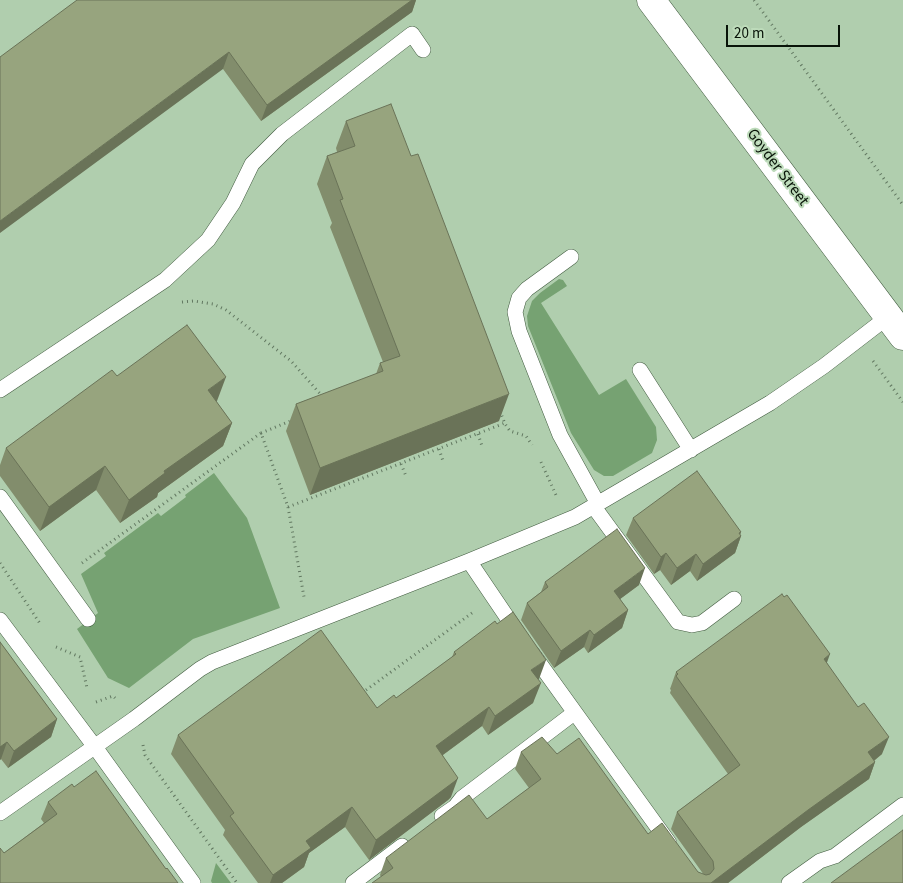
<!DOCTYPE html>
<html>
<head>
<meta charset="utf-8">
<style>
  body { margin:0 }
  #map { position:relative; width:903px; height:883px; overflow:hidden; background:#b0ceae; font-family:"Source Sans 3",sans-serif }
  canvas { display:block }
  .scale { position:absolute; left:726px; top:25px; width:114px; height:22px; box-sizing:border-box; border:2px solid #081308; border-top:0; padding-left:6px; font-size:15px; line-height:18px; white-space:nowrap; color:#081308; -webkit-text-stroke:4px #bddbba; paint-order:stroke }
</style>
</head>
<body>
<div id="map">
<canvas width="903" height="883"></canvas>
<div class="scale">20 m</div>
</div>
<script>
const ctx = document.querySelector('canvas').getContext('2d');
ctx.lineJoin = 'round';
function fill(path, color) {
  ctx.fillStyle = color;
  ctx.fill(path, 'evenodd');
}
function poly(rows) {
  const path = new Path2D();
  for (const r of rows) {
    path.moveTo(r[0], r[1]);
    for (let i = 2; i < r.length; i += 2) path.lineTo(r[i], r[i + 1]);
  }
  return path;
}
function strokePath(path, color, width, dash) {
  ctx.strokeStyle = color;
  ctx.lineWidth = width;
  ctx.lineCap = dash ? 'butt' : 'round';
  ctx.setLineDash(dash || []);
  ctx.stroke(path);
}
function drawText(font, color, halo, rows, align = 'center') {
  ctx.font = font + ' "Source Sans 3",sans-serif';
  ctx.lineWidth = 4;
  ctx.setLineDash([]);
  ctx.textBaseline = 'middle';
  ctx.strokeStyle = halo;
  ctx.fillStyle = color;
  for (const [text, x, y, turn = 0] of rows) {
    ctx.save();
    ctx.translate(x, y);
    ctx.rotate((+turn || 0) * Math.PI / 180);
    ctx.textAlign = isNaN(turn) ? turn : align;
    if (halo) ctx.strokeText(text, 0, 0);
    ctx.fillText(text, 0, 0);
    ctx.restore();
  }
}
const green = poly([
  [559,279,563,280,567,286,541,303,599,395,626,379,656,427,657,440,652,453,613,476,604,476,594,470,571,433,528,326,527,316,532,301,540,293],
  [214,473,247,518,280,608,193,639,129,688,108,678,77,629,98,613,81,574,106,556,104,553,158,513,161,516,186,497,185,495],
  [216,863,231,883,212,883,211,881]
]);
const path = poly([
  [754,0,903,205],
  [182,302,194,301,213,304,226,310,291,361,323,397],
  [873,361,903,402],
  [500,411,505,424,510,431,526,436,532,445],
  [261,433,293,420],
  [478,434,482,446],
  [439,449,443,461],
  [541,462,556,495],
  [401,464,406,476],
  [288,507,505,423],
  [0,563,41,625],
  [82,563,261,433,288,507,304,597],
  [56,647,80,657,87,688],
  [362,693,472,613],
  [96,702,113,696,115,698],
  [143,745,145,755,237,883]
]);
const service = poly([
  [571,257,527,289,519,298,515,312,519,331,560,435,598,504],
  [640,370,691,450],
  [0,390,165,280,208,240,233,203,252,164,282,134,412,34,423,50],
  [0,497,88,619],
  [594,507,678,622,692,625,702,623,734,599],
  [469,561,517,632],
  [0,620,95,747,193,883],
  [532,653,669,843],
  [0,813,134,719,200,669,212,662,469,561,575,517,770,403,824,366,889,316],
  [442,816,455,807,462,798,574,713],
  [353,883,402,846],
  [789,883,820,861,835,856,903,805]
]);
const tertiary = poly([
  [651,0,903,336]
]);
const wall = poly([
  [77,0,416,0,412,12,261,121,223,69],
  [346,121,499,421,310,495,286,431,296,404,376,374,380,363,383,362,330,227,332,223,317,184,327,156,337,152,336,148],
  [117,376,217,401,216,401,232,423,223,446,158,493,157,497,120,523,96,490,40,531,0,476,0,465,6,448],
  [633,518,741,532,740,535,741,536,735,553,697,581,690,571,671,585,660,570,654,574,626,535],
  [545,582,639,585,620,599,628,610,622,628,588,653,584,647,554,668,521,620,527,603,541,592],
  [0,642,57,719,51,737,8,768,1,759,0,760],
  [454,652,539,679,538,680,533,703,488,735,482,726,443,755,451,797,448,800,369,860,345,827,309,853,304,867,282,883,258,883,223,835,225,830,171,754,178,735,377,708,396,698,452,657],
  [827,663,882,754,874,761,875,762,869,779,801,827,728,883,381,877,380,875,386,858,487,819,529,788,515,769,521,752,557,754,648,834,698,872,704,875,671,829,677,812,728,774,670,693,671,690,670,689,676,672],
  [74,787,166,869,4,853,44,823,41,819,48,802]
]);
const shadedWall = poly([
  [412,0,416,0,412,12,261,121,267,105],
  [229,52,223,69,0,233,0,221],
  [226,377,217,401,199,414,208,390],
  [509,394,499,421,310,495,320,468],
  [232,423,223,446,158,493,157,497,120,523,129,500,164,471],
  [105,466,96,490,40,531,49,507],
  [741,532,739,537,741,536,735,553,697,581,703,564],
  [666,553,660,570,654,574,661,557],
  [696,554,690,571,671,585,677,568],
  [645,568,639,585,608,608,614,591],
  [628,610,622,628,588,653,594,635],
  [590,630,584,647,554,668,561,651],
  [830,654,824,671,824,659],
  [546,660,539,679,524,690,531,670],
  [541,683,533,703,488,735,495,716],
  [489,707,482,726,429,765,436,746],
  [57,719,51,737,8,768,14,751],
  [889,737,882,754,862,770,868,752],
  [7,742,1,759,0,760,0,747],
  [875,762,869,779,801,827,728,883,711,883,808,810],
  [458,778,451,797,448,800,369,860,376,840],
  [352,807,345,827,309,853,304,867,282,883,270,883,273,875,306,841]
]);
const building = poly([
  [77,0,412,0,267,105,229,52,0,221,0,57,77,0],
  [391,104,411,156,418,154,509,394,320,468,296,404,383,371,380,363,400,356,340,200,343,199,327,156,355,146,346,121,391,104],
  [187,325,226,377,208,390,232,423,164,471,165,473,129,500,105,466,49,507,6,448,112,370,117,376,187,325],
  [697,471,741,532,739,533,741,536,703,564,696,554,677,568,666,553,661,557,633,518,697,471],
  [617,529,645,568,614,591,628,610,594,635,590,630,561,651,527,603,548,587,545,582,617,529],
  [782,594,784,597,787,595,830,654,824,659,858,707,864,703,889,737,868,752,875,762,808,810,711,883,372,883,393,868,386,858,469,795,487,819,541,779,521,752,542,737,557,754,579,738,648,834,662,823,698,872,706,875,710,874,714,869,713,861,677,812,740,765,676,676,678,674,676,672,782,594],
  [513,612,546,660,531,670,541,683,495,716,489,707,436,746,458,778,455,781,376,840,352,807,306,841,311,848,273,875,230,816,234,813,178,735,321,630,377,708,394,695,396,698,456,654,454,652,495,621,497,624,513,612],
  [0,642,57,719,14,751,7,742,0,747,0,642],
  [96,771,166,869,167,868,178,883,0,883,0,848,4,853,57,814,48,802,72,784,74,787,96,771],
  [903,830,903,883,831,883,903,830]
]);
const streetNames = [
  ["Goyder Street",777,168,53]
];
fill(green, '#76a272');
strokePath(service, '#425c40', 16);
strokePath(tertiary, '#425c40', 29);
strokePath(path, '#627861', 3, [1, 4]);
strokePath(service, '#fff', 15);
strokePath(tertiary, '#fff', 28);
fill(wall, '#828d6c');
fill(shadedWall, '#6a7358');
fill(building, '#97a47e');
strokePath(building, '#6a7358', 1);
drawText('16px', '#081308', '#bddbba', streetNames);
</script>
</body>
</html>
